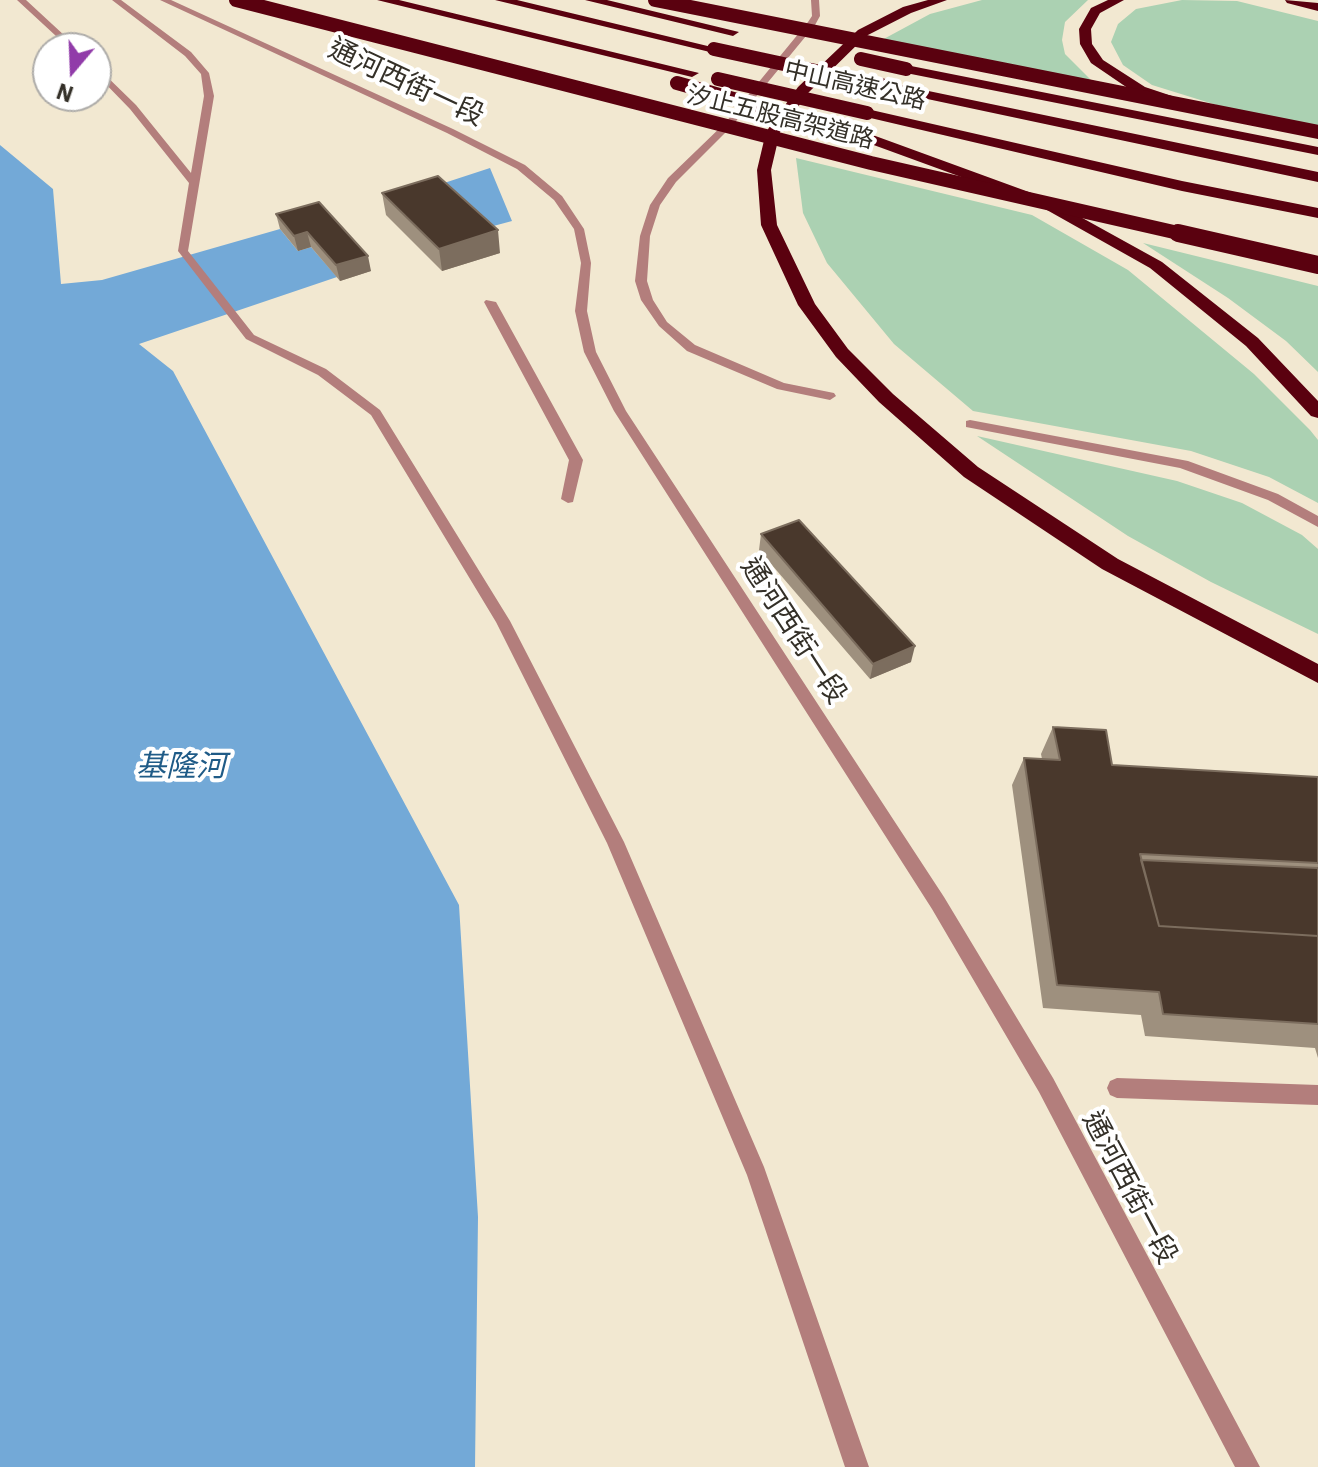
<!DOCTYPE html>
<html>
<head>
<meta charset="utf-8">
<style>
  body { margin:0 }
  #map { position:relative; width:1318px; height:1467px; overflow:hidden; background:#f2e8d1; font-family:"IBM Plex Sans",sans-serif }
  canvas { display:block }
  .north { position:absolute; left:32px; top:32px; width:80px; height:80px; box-sizing:border-box; background:#fff; border:2px solid #aeaca9; border-radius:50%; rotate:199deg; font-size:22px; font-weight:700; line-height:32px; text-align:center; color:#343028 }
  .north::after { content:''; display:block; margin:auto; width:28px; height:36px; background:#913ba9; clip-path:polygon(50% 0,100% 100%,50% 72%,0 100%) }
</style>
</head>
<body>
<div id="map">
<canvas width="1318" height="1467"></canvas>
<div class="north">N</div>
</div>
<script>
const ctx = document.querySelector('canvas').getContext('2d');
ctx.lineJoin = 'round';
function fill(path, color) {
  ctx.fillStyle = color;
  ctx.fill(path, 'evenodd');
}
function poly(rows) {
  const path = new Path2D();
  for (const r of rows) {
    path.moveTo(r[0], r[1]);
    for (let i = 2; i < r.length; i += 2) path.lineTo(r[i], r[i + 1]);
  }
  return path;
}
function strokePath(path, color, width, dash) {
  ctx.strokeStyle = color;
  ctx.lineWidth = width;
  ctx.lineCap = dash ? 'butt' : 'round';
  ctx.setLineDash(dash || []);
  ctx.stroke(path);
}
function drawText(font, color, halo, rows, align = 'center') {
  ctx.font = font + ' "IBM Plex Sans","Noto Sans TC",sans-serif';
  ctx.lineWidth = 8;
  ctx.setLineDash([]);
  ctx.textBaseline = 'middle';
  ctx.strokeStyle = halo;
  ctx.fillStyle = color;
  for (const [text, x, y, turn = 0] of rows) {
    ctx.save();
    ctx.translate(x, y);
    ctx.rotate((+turn || 0) * Math.PI / 180);
    ctx.textAlign = isNaN(turn) ? turn : align;
    if (halo) ctx.strokeText(text, 0, 0);
    ctx.fillText(text, 0, 0);
    ctx.restore();
  }
}
const green = poly([
  [982,0,1088,0,1065,22,1062,40,1065,54,1098,87,880,41,930,14],
  [1182,0,1237,1,1318,21,1318,127,1223,107,1152,85,1123,65,1111,42,1118,24,1136,9],
  [796,158,1032,215,1128,270,1254,374,1310,430,1318,440,1318,503,1269,477,1191,451,973,411,894,344,827,263,803,213],
  [1143,243,1318,286,1318,372,1286,341,1228,298],
  [977,436,1177,481,1242,503,1302,535,1318,549,1318,634,1211,582,1128,536]
]);
const water = poly([
  [0,145,53,189,61,284,102,280,280,229,298,251,311,247,337,277,139,344,173,371,459,905,478,1217,475,1467,0,1467],
  [490,168,512,221,486,228,438,185]
]);
const lane = poly([
  [17,0,26,0,78,48,69,48,17,0],
  [112,0,121,0,191,52,209,73,214,96,188,251,254,335,326,369,380,410,510,621,624,842,764,1167,869,1467,845,1467,747,1175,607,843,496,622,371,415,318,375,246,339,178,251,189,183,130,109,96,74,96,66,136,105,191,173,204,96,201,74,185,56,112,0],
  [811,0,819,0,820,16,815,25,732,126,676,182,660,205,650,236,647,281,653,300,667,322,695,345,784,383,834,393,836,396,830,400,777,389,687,351,659,326,641,300,635,281,640,236,650,205,668,178,726,122,808,22,812,16,811,0],
  [486,300,496,302,583,460,573,502,568,503,561,499,569,460,484,302,486,300],
  [970,420,1188,461,1278,494,1318,516,1318,527,1268,500,1180,468,966,427,966,421,970,420],
  [1117,1078,1318,1085,1318,1105,1117,1098,1110,1095,1107,1088,1110,1081,1117,1078]
]);
const street = poly([
  [160,0,171,0,453,129,525,165,562,196,584,229,591,263,587,311,596,352,626,411,944,897,1053,1078,1260,1467,1235,1467,1039,1092,932,909,614,411,584,352,575,311,581,263,574,229,554,200,517,169,447,133,160,0]
]);
const highway = poly([
  [377,0,399,0,699,73,692,77,377,0],
  [495,0,517,0,720,49,714,53,495,0],
  [585,0,607,0,739,32,733,36,585,0],
  [928,0,947,0,911,13,866,36,808,93,780,132,771,170,777,225,815,304,848,349,893,394,978,467,1118,559,1318,664,1318,683,1102,569,964,477,879,402,836,357,798,305,761,225,757,170,766,132,798,87,858,30,903,7,928,0],
  [1108,0,1124,0,1100,13,1091,29,1092,44,1103,60,1145,87,1172,96,1172,102,1135,93,1091,63,1080,44,1079,29,1091,8,1108,0],
  [1285,0,1318,3,1318,11,1287,3,1285,0],
  [906,65,1318,147,1318,155,901,72,901,66,906,65],
  [890,83,1318,172,1318,182,885,90,883,87,890,83],
  [867,109,1182,181,1318,208,1318,218,1182,191,862,116,862,110,867,109],
  [849,130,859,130,1048,199,1162,262,1258,338,1318,401,1318,418,1311,416,1246,346,1150,268,1038,205,849,136,849,130]
]);
const highwayBridgeFar1 = poly([
  [236,0,871,163,1187,235],
  [655,0,1318,132],
  [714,49,890,87],
  [861,59,906,69],
  [718,79,867,113],
  [677,83,854,133]
]);
const highwayBridge = poly([
  [1178,233,1318,265]
]);
const wall = poly([
  [382,193,500,253,442,271,386,215],
  [319,202,371,271,340,281,311,247,298,251,280,229,276,214],
  [761,534,911,662,870,679,759,550],
  [1053,727,1112,765,1318,777,1318,1058,1315,1048,1145,1036,1141,1015,1043,1008,1012,785,1024,758,1042,759,1041,754]
]);
const shadedWall = poly([
  [498,230,500,253,442,271,439,249],
  [307,232,311,247,298,251,294,236],
  [368,256,371,271,340,281,336,265],
  [915,646,911,662,870,679,873,664]
]);
const building = poly([
  [438,176,498,230,439,249,382,193,438,176],
  [319,202,368,256,336,265,307,232,294,236,276,214,319,202],
  [799,520,915,646,873,664,761,534,799,520],
  [1053,727,1106,730,1112,765,1318,777,1318,863,1140,854,1159,926,1318,936,1318,1024,1163,1014,1159,992,1057,985,1024,758,1060,760,1053,727],
  [1141,860,1318,868,1318,936,1159,926,1141,860]
]);
const farStreetnames = [
  ["中山高速公路",855,86,13],
  ["汐止五股高架道路",780,118,14]
];
const streetNames = [
  ["通河西街一段",406,83,25],
  ["通河西街一段",793,631,57],
  ["通河西街一段",1129,1188,62]
];
const waterNames = [
  ["基隆河",181,767]
];
fill(green, '#abd1b2');
fill(water, '#73a9d7');
fill(lane, '#b37e7c');
fill(street, '#b37e7c');
fill(highway, '#5a010f');
strokePath(highwayBridgeFar1, '#5a010f', 14);
strokePath(highwayBridge, '#5a010f', 18);
fill(wall, '#9e907e');
fill(shadedWall, '#7c6d5e');
fill(building, '#49382c');
strokePath(building, '#7c6d5e', 2);
drawText('24px', '#343028', '#fff', farStreetnames);
drawText('28px', '#343028', '#fff', streetNames);
drawText('italic 30px', '#1f5b87', '#fff', waterNames);
</script>
</body>
</html>
